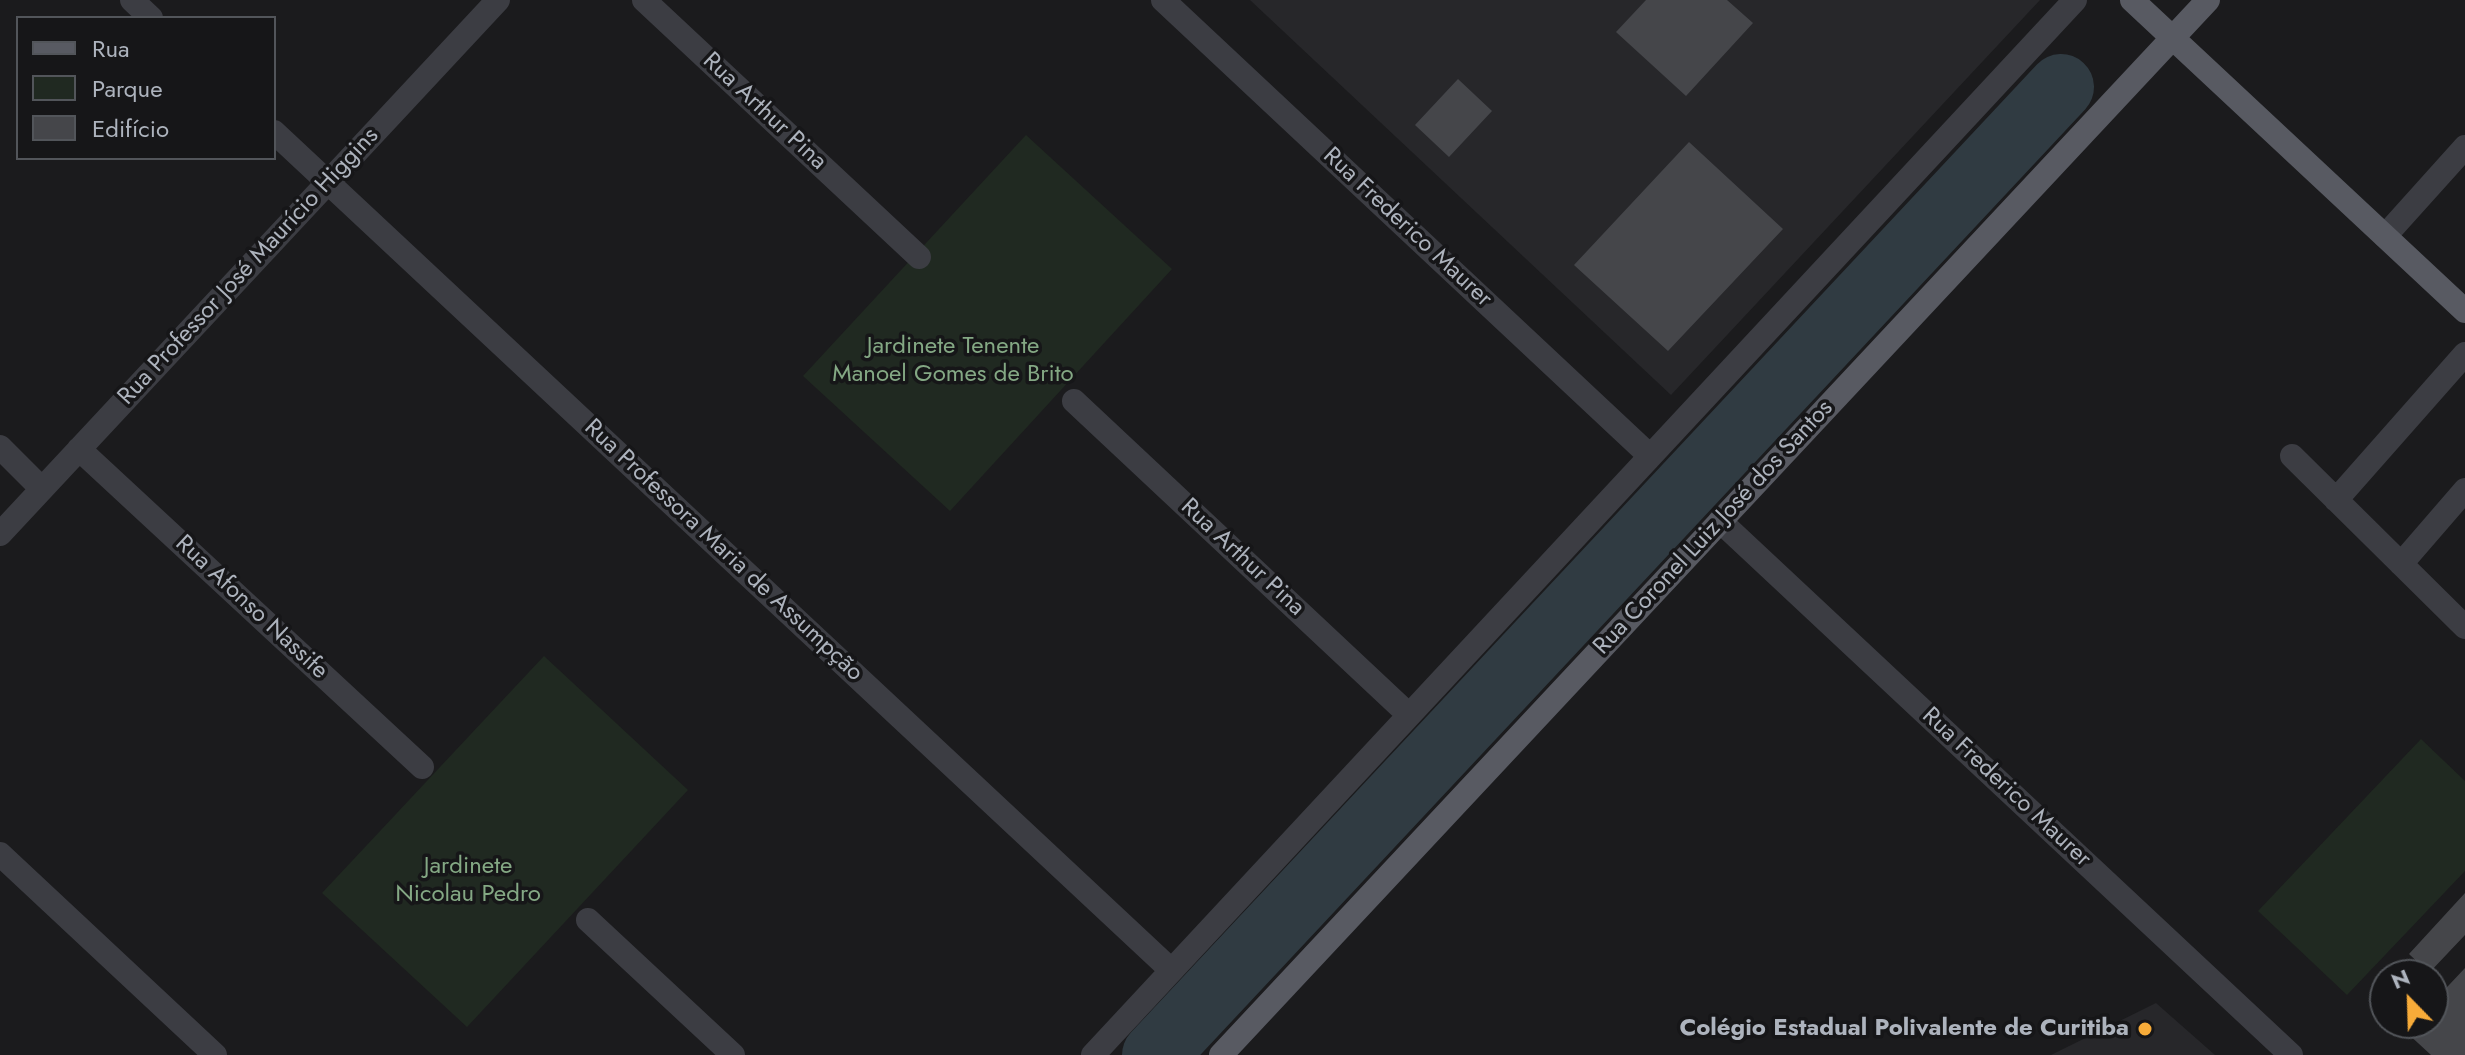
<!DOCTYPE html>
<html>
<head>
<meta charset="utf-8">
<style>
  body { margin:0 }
  #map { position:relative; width:2465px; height:1055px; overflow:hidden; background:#1b1b1d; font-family:Jost,sans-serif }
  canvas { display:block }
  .legend { position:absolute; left:16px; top:16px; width:260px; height:144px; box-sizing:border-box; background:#161618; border:2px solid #52555a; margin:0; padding:10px 14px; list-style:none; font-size:24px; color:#adb3bd }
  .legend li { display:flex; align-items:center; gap:16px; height:40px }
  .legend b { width:40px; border:2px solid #52555a }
  .north { position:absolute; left:2369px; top:959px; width:80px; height:80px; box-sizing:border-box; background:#161618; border:2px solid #52555a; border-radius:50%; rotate:337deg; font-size:22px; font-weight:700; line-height:32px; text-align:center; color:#adb3bd }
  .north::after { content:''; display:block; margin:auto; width:28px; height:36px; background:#f7ab39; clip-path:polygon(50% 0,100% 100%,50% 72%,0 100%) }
</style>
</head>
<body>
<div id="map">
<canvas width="2465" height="1055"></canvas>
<ul class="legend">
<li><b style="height:10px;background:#585a62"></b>Rua</li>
<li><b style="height:22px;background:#202921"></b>Parque</li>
<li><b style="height:22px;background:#45464a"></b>Edifício</li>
</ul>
<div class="north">N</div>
</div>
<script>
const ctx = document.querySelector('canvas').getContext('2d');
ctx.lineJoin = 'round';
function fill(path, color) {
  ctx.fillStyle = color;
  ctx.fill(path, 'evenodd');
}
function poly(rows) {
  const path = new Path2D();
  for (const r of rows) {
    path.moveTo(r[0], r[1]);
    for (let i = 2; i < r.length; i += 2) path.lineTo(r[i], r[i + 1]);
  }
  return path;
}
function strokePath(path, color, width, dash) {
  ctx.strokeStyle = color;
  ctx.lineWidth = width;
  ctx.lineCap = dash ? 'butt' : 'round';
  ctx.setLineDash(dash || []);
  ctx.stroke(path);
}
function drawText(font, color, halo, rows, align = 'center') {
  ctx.font = font + ' Jost,sans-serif';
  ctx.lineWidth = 7;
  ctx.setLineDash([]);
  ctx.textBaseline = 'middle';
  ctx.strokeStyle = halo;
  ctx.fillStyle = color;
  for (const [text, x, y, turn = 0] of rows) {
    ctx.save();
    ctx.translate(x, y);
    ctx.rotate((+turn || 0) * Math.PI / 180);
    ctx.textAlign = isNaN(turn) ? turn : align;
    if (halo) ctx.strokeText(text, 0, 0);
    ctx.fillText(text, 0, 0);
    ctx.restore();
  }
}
const built = poly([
  [1250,0,2040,0,1671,395],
  [2156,1003,2215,1055,2051,1055]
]);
const green = poly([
  [1026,135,1172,269,950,511,803,376],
  [544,656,688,790,467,1027,322,893],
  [2421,739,2465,781,2465,871,2347,995,2258,911]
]);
const river = poly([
  [1155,1055,2061,87]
]);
const building = poly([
  [1646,0,1727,0,1753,23,1686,96,1616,32],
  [1458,79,1492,111,1449,157,1415,125],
  [1689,142,1783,229,1668,351,1574,265],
  [2465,893,2465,935,2429,973,2409,954],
  [2465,968,2465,1055,2431,1055,2405,1031,2413,1023,2433,1023,2433,1002]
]);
const minor = poly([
  [132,0,151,18],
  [644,0,919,257],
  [1163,0,1650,456],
  [274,132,1171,970],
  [2385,236,2465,147],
  [1074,401,1409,715],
  [0,447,42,489],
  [79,449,422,767],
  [2292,456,2465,627],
  [2336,500,2465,354],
  [1720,521,2291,1055],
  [0,534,498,0],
  [2401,564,2465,490],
  [0,854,215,1055],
  [588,920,733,1055],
  [1093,1055,2075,0]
]);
const major = poly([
  [2132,0,2465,311],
  [1221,1055,2208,0]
]);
const markers = [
  [2145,1029,8,"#f7ab39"]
];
const streetNames = [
  ["Rua Arthur Pina",764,112,43],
  ["Rua Frederico Maurer",1407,228,43],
  ["Rua Professor José Maurício Higgins",249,267,-47],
  ["Rua Coronel Luiz José dos Santos",1714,528,-47],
  ["Rua Professora Maria de Assumpção",723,551,43],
  ["Rua Arthur Pina",1242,558,43],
  ["Rua Afonso Nassife",251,608,43],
  ["Rua Frederico Maurer",2006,788,43]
];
const parkNames = [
  ["Jardinete Tenente",953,347],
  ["Manoel Gomes de Brito",953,375],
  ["Jardinete",468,867],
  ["Nicolau Pedro",468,895]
];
const poiNames = [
  ["Colégio Estadual Polivalente de Curitiba",2129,1029]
];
fill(built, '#27272a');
fill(green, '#202921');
strokePath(river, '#303b42', 66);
fill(building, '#45464a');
strokePath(minor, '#3c3d43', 24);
strokePath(major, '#585a62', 24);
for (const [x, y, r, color] of markers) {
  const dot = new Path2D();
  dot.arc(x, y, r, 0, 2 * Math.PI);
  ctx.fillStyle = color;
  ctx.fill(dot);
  strokePath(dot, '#161618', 3);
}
drawText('24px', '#adb3bd', '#161618', streetNames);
drawText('24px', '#84a884', '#161618', parkNames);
drawText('bold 24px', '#adb3bd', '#161618', poiNames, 'right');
</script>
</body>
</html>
